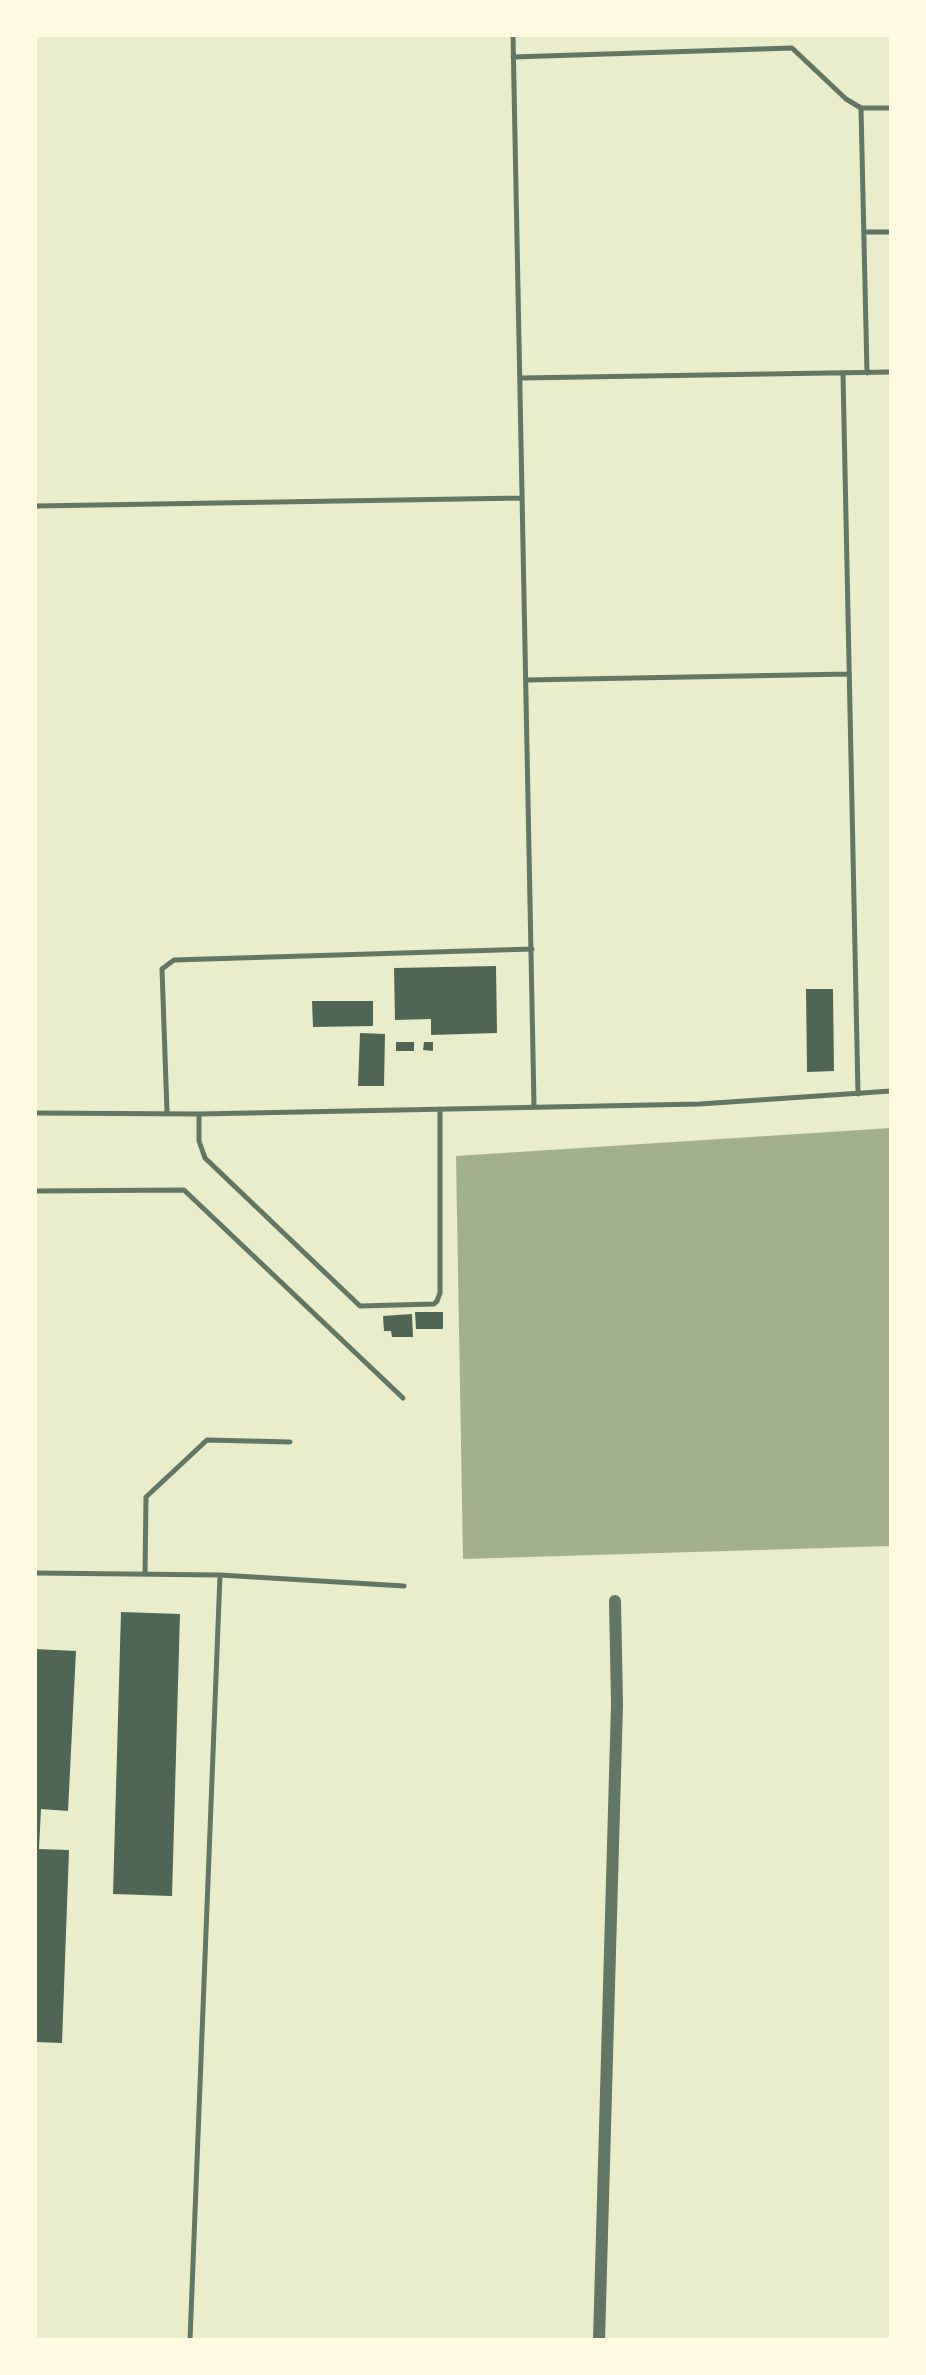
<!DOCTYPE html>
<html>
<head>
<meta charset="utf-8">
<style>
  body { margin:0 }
  #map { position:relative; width:926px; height:2375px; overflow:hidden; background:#e9edc9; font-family:Manrope,sans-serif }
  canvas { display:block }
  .frame { position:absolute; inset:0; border:37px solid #fefae0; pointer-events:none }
</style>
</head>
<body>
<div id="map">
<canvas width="926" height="2375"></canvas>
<div class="frame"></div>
</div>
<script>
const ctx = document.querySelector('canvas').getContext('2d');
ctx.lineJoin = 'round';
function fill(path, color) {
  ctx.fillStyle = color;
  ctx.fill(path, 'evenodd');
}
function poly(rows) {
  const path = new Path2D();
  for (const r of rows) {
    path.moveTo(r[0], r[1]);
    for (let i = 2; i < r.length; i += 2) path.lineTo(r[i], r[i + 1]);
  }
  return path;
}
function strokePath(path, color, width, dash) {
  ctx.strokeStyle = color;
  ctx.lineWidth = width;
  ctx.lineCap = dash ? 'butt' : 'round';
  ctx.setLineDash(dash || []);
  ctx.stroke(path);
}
const water = poly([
  [891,1128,891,1546,463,1559,456,1156]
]);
const building = poly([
  [496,966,497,1033,431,1035,431,1019,395,1020,394,968],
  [806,989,833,989,834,1071,807,1072],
  [312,1001,373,1001,373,1026,313,1027],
  [360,1033,385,1034,384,1086,358,1086],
  [396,1042,414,1042,414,1051,396,1051],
  [424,1042,433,1042,433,1051,423,1050],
  [415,1312,443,1312,443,1329,416,1329],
  [412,1314,413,1337,392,1337,391,1331,384,1331,383,1316],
  [121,1612,180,1614,172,1896,113,1894],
  [35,1649,76,1651,68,1811,41,1809,39,1849,69,1850,62,2043,35,2042]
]);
const service = poly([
  [513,35,534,1106],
  [513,57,792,48,846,99,861,108,867,373],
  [861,108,891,108],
  [865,232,891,232],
  [843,374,858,1094],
  [521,378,891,372],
  [35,506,521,498],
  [527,680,849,674],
  [167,1112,162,969,174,960,532,949],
  [35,1113,199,1114,700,1104,891,1091],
  [199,1114,199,1141,205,1158,360,1306,434,1304,437,1301,440,1293,440,1109],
  [35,1191,184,1190,403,1398],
  [35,1573,220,1575,404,1586],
  [145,1574,146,1497,207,1440,290,1442],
  [190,2340,220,1575]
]);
const tertiary = poly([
  [599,2340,617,1704,615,1601]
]);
fill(water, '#a3b18a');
fill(building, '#4f6655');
strokePath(service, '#617663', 5);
strokePath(tertiary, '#617663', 12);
</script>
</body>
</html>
